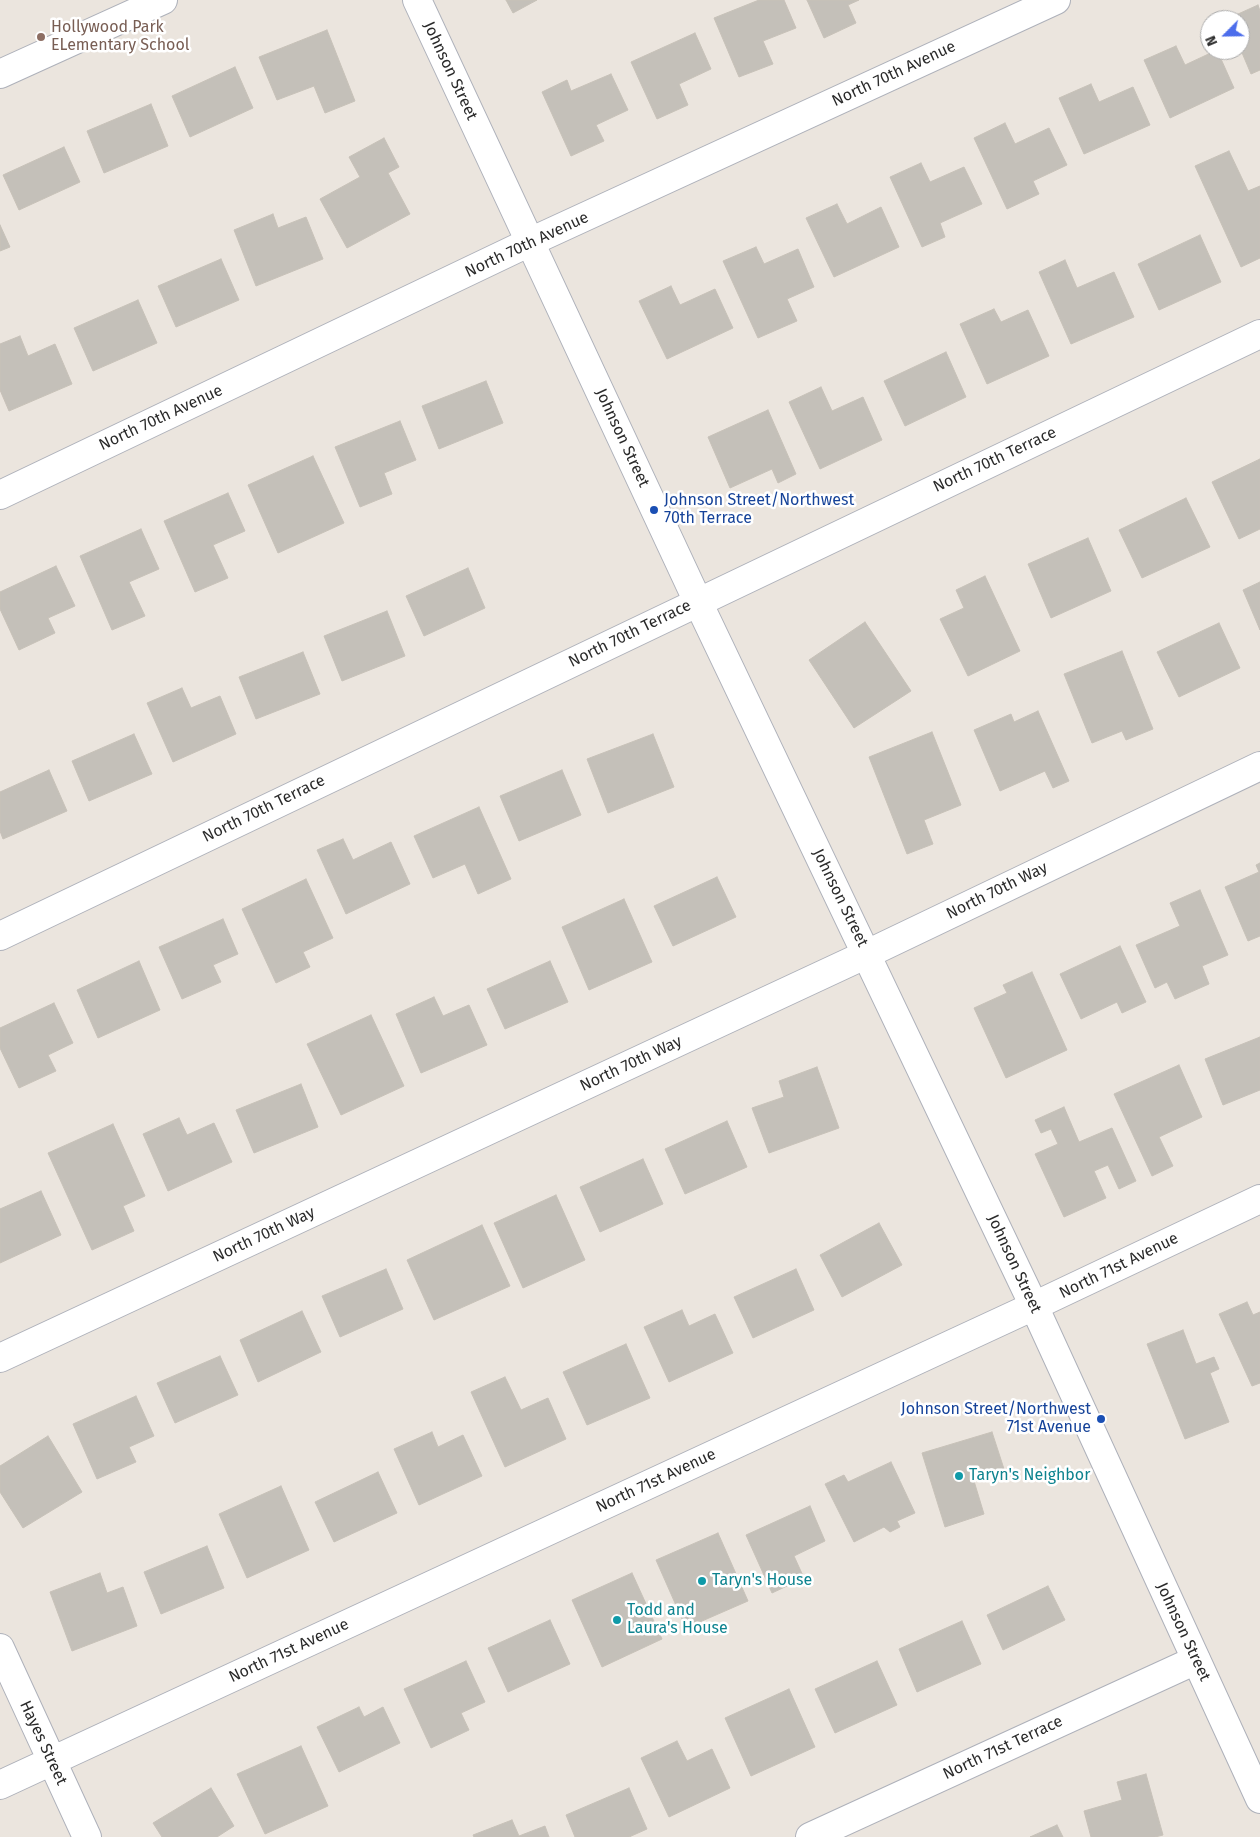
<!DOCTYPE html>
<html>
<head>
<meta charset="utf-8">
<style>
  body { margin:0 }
  #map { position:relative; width:1260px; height:1837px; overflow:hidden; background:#ebe5de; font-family:"Fira Sans",sans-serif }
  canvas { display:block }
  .north { position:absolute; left:1200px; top:10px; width:50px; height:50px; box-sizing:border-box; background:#fff; border:1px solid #aaa; border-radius:50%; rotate:247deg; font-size:14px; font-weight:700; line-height:20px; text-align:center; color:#2b2b2b }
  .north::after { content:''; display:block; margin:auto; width:18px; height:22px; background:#4c6deb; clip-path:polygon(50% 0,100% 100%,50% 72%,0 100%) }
</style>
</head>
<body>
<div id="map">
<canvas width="1260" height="1837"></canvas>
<div class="north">N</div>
</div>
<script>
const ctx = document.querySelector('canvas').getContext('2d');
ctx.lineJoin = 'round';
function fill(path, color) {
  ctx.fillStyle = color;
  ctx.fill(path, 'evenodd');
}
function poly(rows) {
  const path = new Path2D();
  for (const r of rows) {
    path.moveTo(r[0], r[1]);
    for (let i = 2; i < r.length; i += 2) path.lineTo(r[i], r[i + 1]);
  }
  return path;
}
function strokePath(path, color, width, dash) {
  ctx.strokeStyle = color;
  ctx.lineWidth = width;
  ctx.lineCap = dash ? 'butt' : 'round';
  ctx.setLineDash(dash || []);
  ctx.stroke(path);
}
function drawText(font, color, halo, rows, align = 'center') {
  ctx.font = font + ' "Fira Sans",sans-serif';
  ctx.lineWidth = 5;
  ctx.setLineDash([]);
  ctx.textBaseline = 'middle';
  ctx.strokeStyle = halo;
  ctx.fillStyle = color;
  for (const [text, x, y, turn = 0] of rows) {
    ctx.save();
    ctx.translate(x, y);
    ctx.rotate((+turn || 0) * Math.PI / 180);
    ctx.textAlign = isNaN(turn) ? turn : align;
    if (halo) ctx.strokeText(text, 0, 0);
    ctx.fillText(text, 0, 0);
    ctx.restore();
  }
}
const building = poly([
  [506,0,537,0,513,13,506,0],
  [759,0,784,0,796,28,763,41,773,64,739,77,714,18,759,0],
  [807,0,859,0,848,5,856,23,824,38,807,0],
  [1258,5,1260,11,1260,70,1251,74,1240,48,1240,20,1227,19,1258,5],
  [327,30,355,101,325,113,314,86,277,100,259,57,327,30],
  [695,33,711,69,679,84,688,105,657,119,631,62,695,33],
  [1176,46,1185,65,1217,50,1234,88,1170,118,1144,60,1176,46],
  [235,67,253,108,190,137,172,96,235,67],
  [611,74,628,110,596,125,604,141,571,156,542,92,567,80,571,91,611,74],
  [1091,84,1099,102,1133,87,1150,125,1084,154,1059,98,1091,84],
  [151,104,168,146,104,173,87,131,151,104],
  [1005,123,1015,144,1049,128,1067,165,1033,181,1039,194,1007,209,974,138,1005,123],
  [384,138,399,167,388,173,410,214,347,248,320,199,360,177,349,157,384,138],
  [64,147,80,182,19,210,3,175,64,147],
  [1229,151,1248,191,1260,186,1260,258,1241,267,1195,166,1229,151],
  [921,163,930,182,964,167,982,204,940,223,945,237,922,247,890,177,921,163],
  [837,204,847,224,881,207,899,247,834,277,806,218,837,204],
  [273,214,278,228,306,217,323,259,256,286,234,230,273,214],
  [0,225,10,247,0,251,0,225],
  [1200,235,1221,282,1159,310,1138,264,1200,235],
  [756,247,764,264,798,249,814,287,787,299,797,321,758,338,723,261,756,247],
  [221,259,239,300,176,327,158,286,221,259],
  [1065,260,1077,288,1114,272,1134,317,1071,344,1039,272,1065,260],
  [671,286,680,305,715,289,733,328,667,359,639,301,671,286],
  [138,300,157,343,93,371,74,328,138,300],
  [994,309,1001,322,1028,310,1049,356,987,384,960,324,994,309],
  [20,336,28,356,55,344,72,384,9,411,0,390,0,344,20,336],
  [946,352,966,397,905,426,884,381,946,352],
  [486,381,503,423,439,449,422,406,486,381],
  [821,387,832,411,863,397,882,440,820,469,789,402,821,387],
  [768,410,796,474,778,483,772,469,730,488,708,437,768,410],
  [400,421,416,460,384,473,392,494,360,507,335,447,400,421],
  [313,456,344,523,278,553,248,485,313,456],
  [1260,459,1260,529,1239,539,1212,482,1260,459],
  [228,493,245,531,213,545,228,578,195,592,164,521,228,493],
  [1186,498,1210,547,1142,578,1119,530,1186,498],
  [141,529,159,569,129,582,145,616,112,630,80,556,141,529],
  [1088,538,1111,591,1051,618,1028,564,1088,538],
  [56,566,75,606,48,618,55,633,19,650,0,609,0,592,56,566],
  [468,568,485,608,424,636,406,596,468,568],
  [985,576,1020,651,968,676,940,619,964,608,956,590,985,576],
  [1260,582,1260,630,1243,590,1260,582],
  [387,611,405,656,342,681,324,636,387,611],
  [865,622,911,691,854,728,809,660,865,622],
  [1219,623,1240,668,1179,697,1157,652,1219,623],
  [1122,651,1153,729,1126,740,1122,731,1092,743,1064,674,1122,651],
  [303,652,320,694,256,719,239,677,303,652],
  [182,688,191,708,220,696,236,734,173,762,147,703,182,688],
  [1038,711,1069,781,1053,788,1045,771,1000,791,974,730,1011,714,1014,722,1038,711],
  [932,732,961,805,924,820,933,844,907,854,869,757,932,732],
  [134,734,152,774,89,801,72,761,134,734],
  [653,734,674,787,608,813,587,759,653,734],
  [49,770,67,811,3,839,0,831,0,792,49,770],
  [562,770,581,815,519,841,500,796,562,770],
  [479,807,511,879,478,894,465,864,433,878,414,836,479,807],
  [343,839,353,860,391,842,410,884,346,914,317,850,343,839],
  [1260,863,1260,936,1248,941,1225,887,1259,872,1256,865,1260,863],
  [717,877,736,917,673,946,654,906,717,877],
  [306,879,333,938,303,952,310,967,276,983,242,909,306,879],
  [1200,890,1228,955,1202,966,1209,984,1175,999,1167,982,1155,988,1136,945,1180,926,1170,903,1200,890],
  [624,899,652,962,589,990,562,927,624,899],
  [223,919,238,954,213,965,221,982,182,999,159,947,223,919],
  [1120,946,1146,1002,1122,1013,1117,1002,1081,1019,1060,974,1120,946],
  [139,961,160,1010,98,1038,77,990,139,961],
  [550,961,568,1002,505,1029,487,989,550,961],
  [1032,972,1067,1050,1006,1078,974,1008,1007,993,1003,985,1032,972],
  [434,997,443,1016,469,1005,487,1045,421,1073,396,1014,434,997],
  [54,1003,73,1043,48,1055,56,1071,19,1088,0,1048,0,1028,54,1003],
  [371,1015,404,1086,341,1115,307,1044,371,1015],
  [1260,1037,1260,1090,1223,1105,1205,1059,1260,1037],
  [1179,1065,1202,1117,1159,1137,1173,1166,1152,1176,1114,1094,1179,1065],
  [817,1067,839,1128,769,1153,752,1108,784,1097,779,1081,817,1067],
  [301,1084,318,1127,254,1153,236,1110,301,1084],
  [1064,1107,1079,1142,1112,1128,1136,1181,1119,1189,1108,1165,1094,1171,1106,1198,1064,1217,1035,1154,1058,1144,1051,1129,1041,1133,1035,1120,1064,1107],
  [179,1118,187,1135,214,1123,232,1162,168,1191,143,1134,179,1118],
  [727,1121,747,1167,685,1194,665,1149,727,1121],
  [113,1124,145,1196,123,1206,134,1231,92,1250,48,1153,113,1124],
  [643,1159,663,1204,600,1232,580,1187,643,1159],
  [41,1191,61,1235,0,1263,0,1209,41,1191],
  [556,1195,585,1260,523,1288,494,1223,556,1195],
  [879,1223,902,1265,842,1297,820,1255,879,1223],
  [482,1225,510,1286,434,1320,407,1260,482,1225],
  [386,1269,403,1309,340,1337,322,1296,386,1269],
  [796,1269,814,1310,753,1338,734,1297,796,1269],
  [1247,1302,1253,1315,1260,1312,1260,1383,1252,1386,1219,1314,1247,1302],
  [682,1310,689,1326,715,1314,733,1353,669,1382,644,1327,682,1310],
  [302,1311,321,1352,258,1382,240,1340,302,1311],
  [1183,1330,1196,1364,1214,1357,1219,1369,1210,1373,1229,1422,1185,1439,1147,1344,1183,1330],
  [626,1344,650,1398,587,1425,563,1372,626,1344],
  [220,1356,238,1395,175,1423,157,1383,220,1356],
  [505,1377,521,1410,548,1398,566,1439,505,1467,471,1392,505,1377],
  [136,1396,154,1436,129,1447,136,1462,97,1479,73,1424,136,1396],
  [432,1432,438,1447,463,1435,482,1476,419,1505,394,1449,432,1432],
  [992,1432,1005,1472,974,1481,984,1514,945,1527,922,1453,992,1432],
  [48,1436,82,1492,23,1528,0,1492,0,1466,48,1436],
  [891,1462,915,1513,897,1521,900,1527,890,1532,884,1527,854,1542,825,1484,844,1475,848,1482,891,1462],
  [378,1472,397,1513,334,1542,315,1502,378,1472],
  [281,1486,309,1550,247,1578,219,1514,281,1486],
  [810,1506,825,1541,794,1556,804,1578,772,1593,746,1535,810,1506],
  [718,1533,748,1601,686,1628,656,1560,718,1533],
  [207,1546,224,1588,161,1614,144,1572,207,1546],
  [100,1573,107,1593,123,1587,137,1626,72,1651,50,1592,100,1573],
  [632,1573,662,1639,602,1667,572,1600,632,1573],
  [1048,1586,1065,1620,1003,1650,987,1615,1048,1586],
  [550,1620,570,1664,508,1692,488,1648,550,1620],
  [962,1621,981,1664,917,1692,899,1649,962,1621],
  [466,1661,485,1702,461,1713,469,1730,431,1748,404,1689,466,1661],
  [877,1661,897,1705,835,1733,815,1689,877,1661],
  [789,1689,815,1747,751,1776,725,1718,789,1689],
  [359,1707,364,1717,383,1707,400,1743,339,1772,317,1727,359,1707],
  [677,1741,687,1761,712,1749,730,1788,669,1817,641,1758,677,1741],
  [301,1746,328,1806,265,1834,237,1774,301,1746],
  [1146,1774,1163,1835,1155,1837,1091,1837,1084,1811,1122,1800,1117,1782,1146,1774],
  [211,1788,234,1826,217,1837,162,1837,153,1823,211,1788],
  [629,1788,647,1829,629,1837,575,1837,566,1815,629,1788],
  [512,1820,519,1836,545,1826,549,1837,474,1837,473,1835,512,1820],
  [1057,1825,1063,1837,1030,1837,1057,1825]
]);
const minor = poly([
  [0,74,163,0],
  [0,495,530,242,1056,0],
  [0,936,1260,334],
  [0,1358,867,954,1260,766],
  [0,1648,87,1837],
  [0,1785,1034,1306,1260,1199],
  [810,1837,1196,1660]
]);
const tertiary = poly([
  [417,0,698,602,1034,1306,1260,1799]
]);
const markers = [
  [41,37,5,"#8d6e63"],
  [654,510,5,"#1a4fb4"],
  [1101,1419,5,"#1a4fb4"],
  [959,1476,5,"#0f9aa8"],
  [702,1581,5,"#0f9aa8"],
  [617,1620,5,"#0f9aa8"]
];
const educationNames = [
  ["Hollywood Park",51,28],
  ["ELementary School",51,46]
];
const streetNames = [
  ["Johnson Street",450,71,65],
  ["North 70th Avenue",894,74,-25],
  ["North 70th Avenue",527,245,-25],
  ["North 70th Avenue",161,418,-25],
  ["Johnson Street",622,438,65],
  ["North 70th Terrace",995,460,-25],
  ["North 70th Terrace",630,634,-26],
  ["North 70th Terrace",264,809,-26],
  ["North 70th Way",997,891,-26],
  ["Johnson Street",840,898,64],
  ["North 70th Way",631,1064,-25],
  ["North 70th Way",264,1235,-25],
  ["Johnson Street",1014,1264,65],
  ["North 71st Avenue",1119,1266,-26],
  ["North 71st Avenue",656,1481,-25],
  ["Johnson Street",1183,1632,65],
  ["North 71st Avenue",289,1651,-25],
  ["Hayes Street",43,1743,65],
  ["North 71st Terrace",1003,1748,-25]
];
const transitNames = [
  ["Johnson Street/Northwest",664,501],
  ["70th Terrace",664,519],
  ["Johnson Street/Northwest",1091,1410,"right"],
  ["71st Avenue",1091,1428,"right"]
];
const cultureNames = [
  ["Taryn's Neighbor",969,1476],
  ["Taryn's House",712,1581],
  ["Todd and",627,1611],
  ["Laura's House",627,1629]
];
fill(building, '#c4c0b9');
strokePath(building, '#c7c1b8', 1);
strokePath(minor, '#aeb1ba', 30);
strokePath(tertiary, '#aeb1ba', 30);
strokePath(minor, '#fff', 28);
strokePath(tertiary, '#fff', 28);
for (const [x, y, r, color] of markers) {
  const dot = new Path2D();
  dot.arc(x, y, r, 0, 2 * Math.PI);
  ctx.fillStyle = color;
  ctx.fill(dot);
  strokePath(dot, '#fff', 2);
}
drawText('16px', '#785e54', '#fff', educationNames, 'left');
drawText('16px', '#2b2b2b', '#fff', streetNames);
drawText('16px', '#164399', '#fff', transitNames, 'left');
drawText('16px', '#0d838f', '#fff', cultureNames, 'left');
</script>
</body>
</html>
